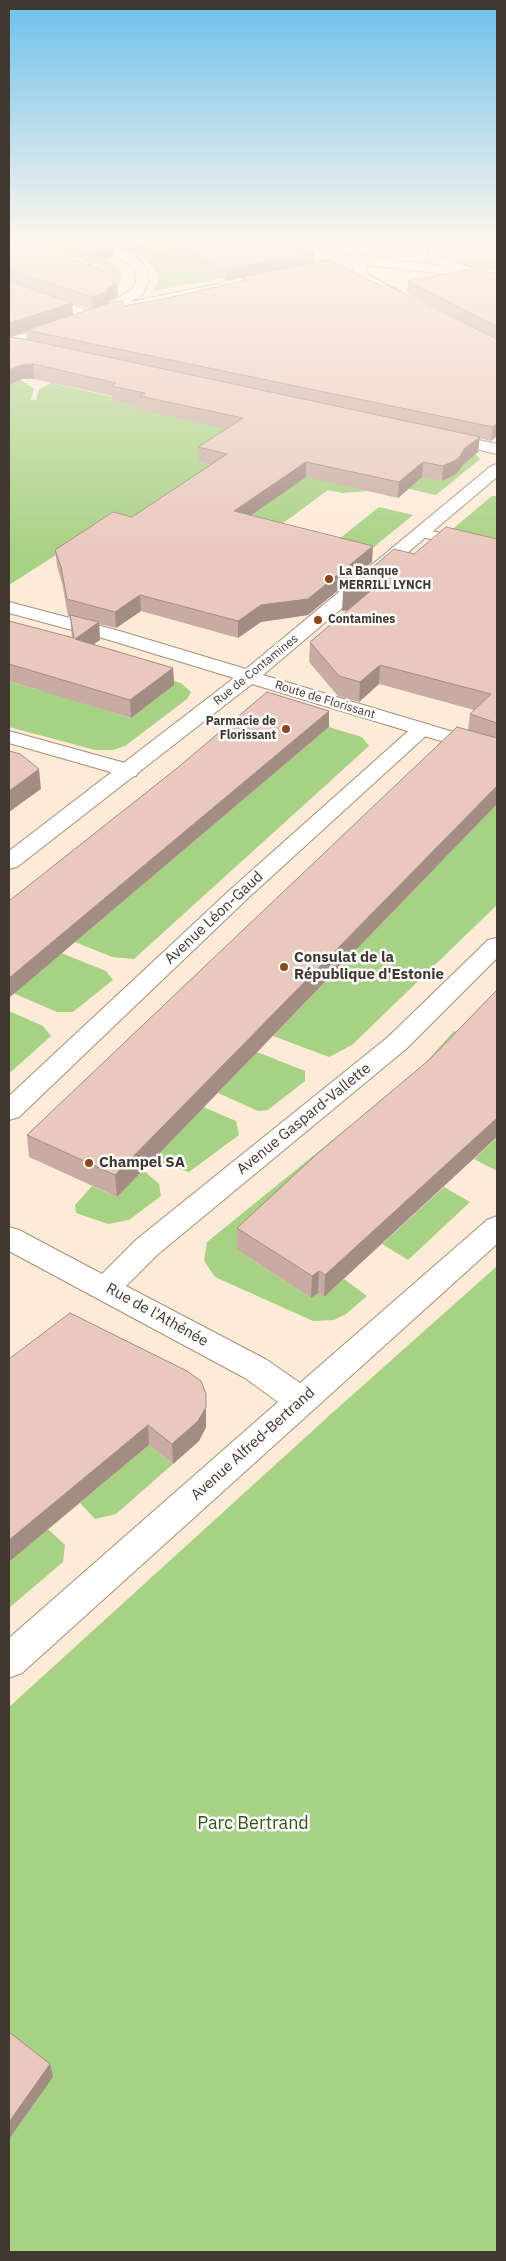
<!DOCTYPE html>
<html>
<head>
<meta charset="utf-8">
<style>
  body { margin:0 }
  #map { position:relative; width:506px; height:2261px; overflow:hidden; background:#fdebd8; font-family:"IBM Plex Sans",sans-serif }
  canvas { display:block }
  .frame { position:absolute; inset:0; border:10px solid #41382f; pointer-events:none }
</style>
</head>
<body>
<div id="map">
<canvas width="506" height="2261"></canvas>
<div class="frame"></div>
</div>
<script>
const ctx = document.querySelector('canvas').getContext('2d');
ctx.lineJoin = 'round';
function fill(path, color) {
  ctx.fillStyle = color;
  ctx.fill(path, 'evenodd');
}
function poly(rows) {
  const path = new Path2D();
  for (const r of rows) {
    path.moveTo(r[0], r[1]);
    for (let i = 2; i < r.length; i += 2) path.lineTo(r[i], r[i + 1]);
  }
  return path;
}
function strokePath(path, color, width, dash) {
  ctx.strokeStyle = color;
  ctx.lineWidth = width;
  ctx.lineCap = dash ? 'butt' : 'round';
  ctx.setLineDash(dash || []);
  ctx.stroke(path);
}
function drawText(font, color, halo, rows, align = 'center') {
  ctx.font = font + ' "IBM Plex Sans",sans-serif';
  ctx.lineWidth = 5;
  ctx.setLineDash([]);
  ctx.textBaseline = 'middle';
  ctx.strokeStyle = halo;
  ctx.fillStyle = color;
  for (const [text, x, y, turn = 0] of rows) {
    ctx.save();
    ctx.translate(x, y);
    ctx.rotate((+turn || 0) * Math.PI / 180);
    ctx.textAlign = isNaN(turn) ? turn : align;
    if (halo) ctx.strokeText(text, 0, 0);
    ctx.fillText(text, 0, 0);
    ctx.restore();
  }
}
const green = poly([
  [22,242,59,242,93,253,113,262,121,273,120,282,115,290,112,274,98,264],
  [160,242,271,269,153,291,158,283,155,268,140,255,125,247],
  [468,258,497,259,497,270,471,268,456,263],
  [21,380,34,389,31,400,36,400,39,389,51,383,221,421,251,401,199,462,216,466,266,442,442,481,463,465,470,452,478,456,480,459,436,495,378,482,367,491,342,493,328,490,271,532,114,518,9,585,9,384],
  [492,496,497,496,497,543,449,532],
  [379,507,413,515,364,555,329,547],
  [155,675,181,683,191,692,187,699,125,746,113,750,95,750,9,727,9,681,42,691,44,690,130,718,173,686],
  [329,727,362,737,369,746,134,959,112,957,75,942],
  [497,804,497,905,352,1045,329,1057,273,1036],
  [61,953,106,971,113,980,73,1012,57,1012,13,993],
  [9,1011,43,1026,51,1036,12,1071,9,1072],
  [454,1031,470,1038,237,1250,311,1298,318,1293,324,1297,344,1279,367,1296,346,1314,334,1320,313,1321,215,1277,204,1261,207,1242,419,1070],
  [257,1052,305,1071,305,1081,268,1110,258,1111,218,1093],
  [203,1107,236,1121,239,1135,189,1172,153,1160],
  [497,1138,497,1171,474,1159],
  [143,1170,159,1184,161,1196,129,1220,108,1224,76,1213,75,1205,92,1186,117,1197],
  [444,1187,470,1202,408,1260,382,1244],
  [497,1266,497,2252,9,2252,9,1707,331,1414],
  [149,1445,173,1464,116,1514,95,1519,80,1503],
  [48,1529,65,1545,63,1562,9,1608,9,1562]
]);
const lane = poly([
  [423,529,497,546,497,554,418,536,416,533,418,530,423,529]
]);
const street = poly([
  [358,256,364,260,368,275,399,291,401,294,399,297,389,297,357,280,352,260,358,256],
  [9,284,95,313,97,316,95,319,85,319,9,292,9,284],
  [442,432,497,444,497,454,437,440,434,437,437,434,442,432],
  [422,723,429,725,432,729,429,733,247,899,19,1117,9,1120,9,1096,231,889,415,725,422,723],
  [9,731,136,766,139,771,136,776,128,777,9,743,9,731],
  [497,938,497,958,406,1049,157,1255,126,1286,267,1360,300,1383,487,1220,497,1216,497,1244,22,1673,9,1678,9,1638,278,1402,245,1378,9,1251,9,1227,19,1230,102,1274,137,1239,388,1037,488,940,497,938]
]);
const secondary = poly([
  [84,242,101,242,124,250,139,259,147,270,148,282,143,294,130,302,217,284,223,288,217,292,115,313,110,312,108,309,110,303,132,289,136,282,135,270,131,265,116,256,86,245,84,242],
  [402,242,420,242,418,245,364,263,301,276,295,272,301,268,361,256,402,242],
  [432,242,444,242,439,255,441,257,474,269,487,271,489,274,483,278,472,277,433,263,427,256,432,242],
  [62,321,67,322,69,325,67,328,9,347,9,338,62,321],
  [497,464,497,477,263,675,497,745,497,758,252,684,17,867,9,869,9,851,234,678,109,640,9,613,9,602,123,632,246,669,491,466,497,464]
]);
const primary = poly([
  [196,242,233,242,472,269,478,273,472,277,202,246,196,242]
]);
const wall = poly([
  [9,242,117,283,118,296,109,301,108,304,124,306,168,298,242,281,242,278,227,281,161,244,132,253,106,242,239,242,314,253,314,263,381,286,467,324,407,293,408,281,497,273,497,436,491,441,479,438,478,452,464,464,456,474,442,481,422,477,398,498,306,477,251,515,372,562,308,615,261,622,238,638,141,611,116,628,99,624,100,640,93,644,173,668,174,685,131,718,9,681,9,621,72,638,70,616,68,616,62,583,57,566,55,550,132,517,210,465,199,462,198,447,226,429,141,410,141,407,112,400,112,396,34,379,22,379,27,340,26,331,9,337],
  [72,303,90,309,73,315],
  [68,242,99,242,114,257,88,265],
  [249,242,290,242,280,243,280,245],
  [497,539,497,804,117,1197,29,1157,27,1135,468,730,470,714,474,710,379,684,359,702,338,696,309,662,310,642,348,610,342,611,414,554],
  [497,990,497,1137,324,1297,318,1293,311,1298,237,1250,237,1228,429,1060],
  [9,1359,206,1394,206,1427,199,1441,173,1464,149,1445]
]);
const shadedWall = poly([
  [131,242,161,242,161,244,132,253],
  [114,247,114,257,88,265,88,254],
  [314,253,314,263,227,281,227,270],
  [117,283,118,296,109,301,107,306,93,310,92,297],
  [72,303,73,317,26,330,26,331,9,337,9,323],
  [33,364,34,379,22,379,9,385,9,370,21,365],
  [497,423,497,436,491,441,493,427],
  [480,437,478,452,464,464,456,474,442,481,443,466],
  [306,462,306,477,234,527,234,511],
  [423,462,422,477,398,498,399,482],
  [373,546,372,562,308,615,261,622,238,638,238,621,261,605],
  [374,588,373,607,342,611,343,592],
  [140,595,141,611,116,628,115,612],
  [99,622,100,640,76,656,75,639],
  [380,665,379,684,359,702,360,682],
  [173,668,174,685,131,718,130,700],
  [329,711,329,727,9,998,9,978],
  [39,769,41,789,9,812,9,791],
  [497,786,497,804,117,1197,115,1175],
  [497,1118,497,1137,324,1297,325,1275],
  [319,1271,318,1293,311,1298,312,1276],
  [206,1394,206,1427,199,1441,173,1464,172,1444],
  [148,1425,149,1445,9,1562,9,1540],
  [50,2064,53,2077,9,2139,9,2122]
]);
const building = poly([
  [9,242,15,242,115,274,117,283,108,288,107,292,92,297,9,270,9,242],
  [76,242,99,242,114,247,88,254,76,242],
  [175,242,239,242,308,250,314,253,227,270,175,242],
  [330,260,381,286,387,285,497,339,497,423,493,427,26,330,110,303,122,301,124,306,168,298,247,280,242,277,330,260],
  [467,270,497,273,497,327,408,281,467,270],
  [9,281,72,303,9,323,9,281],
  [9,337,24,339,480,437,465,448,458,459,443,466,423,462,399,482,306,462,234,511,373,546,308,599,261,605,238,621,140,595,115,612,67,599,61,567,55,550,113,512,132,517,227,454,198,447,243,418,140,396,145,393,111,386,116,383,33,364,21,365,9,370,9,337],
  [446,527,497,539,497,723,470,714,491,694,380,665,360,682,339,676,310,642,374,588,343,592,394,549,414,554,446,527],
  [70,615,99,622,75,639,173,668,130,700,9,664,9,621,74,638,70,615],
  [267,692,329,711,9,978,9,901,176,769,267,692],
  [457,727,497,738,497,786,115,1175,27,1135,457,727],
  [9,751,13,752,20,754,39,769,9,791,9,751],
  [497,990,497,1118,325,1275,319,1271,312,1276,237,1228,318,1153,429,1060,497,990],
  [70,1313,187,1371,201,1381,206,1394,206,1407,198,1421,172,1444,148,1425,9,1540,9,1359,70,1313],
  [9,2032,50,2064,9,2122,9,2032]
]);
const markers = [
  [329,579,5,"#8b481a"],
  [318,620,5,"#8b481a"],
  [286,729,5,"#8b481a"],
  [284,967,5,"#8b481a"],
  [89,1163,5,"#8b481a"]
];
const farPoinames = [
  ["La Banque",339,572],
  ["MERRILL LYNCH",339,586],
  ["Contamines",328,620],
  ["Parmacie de",276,722,"right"],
  ["Florissant",276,736,"right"]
];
const farStreetnames = [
  ["Rue de Contamines",256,670,-39],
  ["Route de Florissant",325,700,17]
];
const streetNames = [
  ["Avenue Léon-Gaud",214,918,-43],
  ["Avenue Gaspard-Vallette",304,1119,-39],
  ["Rue de l'Athénée",157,1315,29],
  ["Avenue Alfred-Bertrand",253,1444,-42]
];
const poiNames = [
  ["Consulat de la",294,958],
  ["République d'Estonie",294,975],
  ["Champel SA",99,1163]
];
const nearParknames = [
  ["Parc Bertrand",253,1824]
];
fill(green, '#a7d183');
strokePath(lane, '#a48f79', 2);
strokePath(street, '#a48f79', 2);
strokePath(secondary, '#a48f79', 2);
strokePath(primary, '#a48f79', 2);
fill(lane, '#fff');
fill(street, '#fff');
fill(secondary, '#fff');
fill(primary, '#fff');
fill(wall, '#c8aca3');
fill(shadedWall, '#a38c84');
fill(building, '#e9c8bd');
strokePath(building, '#a38c84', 1);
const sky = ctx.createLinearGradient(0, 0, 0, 558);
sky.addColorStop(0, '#6bc1eb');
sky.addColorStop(0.43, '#fef6ed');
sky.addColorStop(1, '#fef6ed00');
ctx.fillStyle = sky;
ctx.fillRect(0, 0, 506, 558);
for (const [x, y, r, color] of markers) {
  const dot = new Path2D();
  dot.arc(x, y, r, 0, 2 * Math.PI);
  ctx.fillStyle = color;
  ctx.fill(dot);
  strokePath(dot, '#fbfbfb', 2);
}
drawText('bold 12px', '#41382f', '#fbfbfb', farPoinames, 'left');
drawText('12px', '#41382f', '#fbfbfb', farStreetnames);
drawText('15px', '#41382f', '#fbfbfb', streetNames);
drawText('bold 15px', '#41382f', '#fbfbfb', poiNames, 'left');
drawText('18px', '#37531a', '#fbfbfb', nearParknames);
</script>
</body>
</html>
